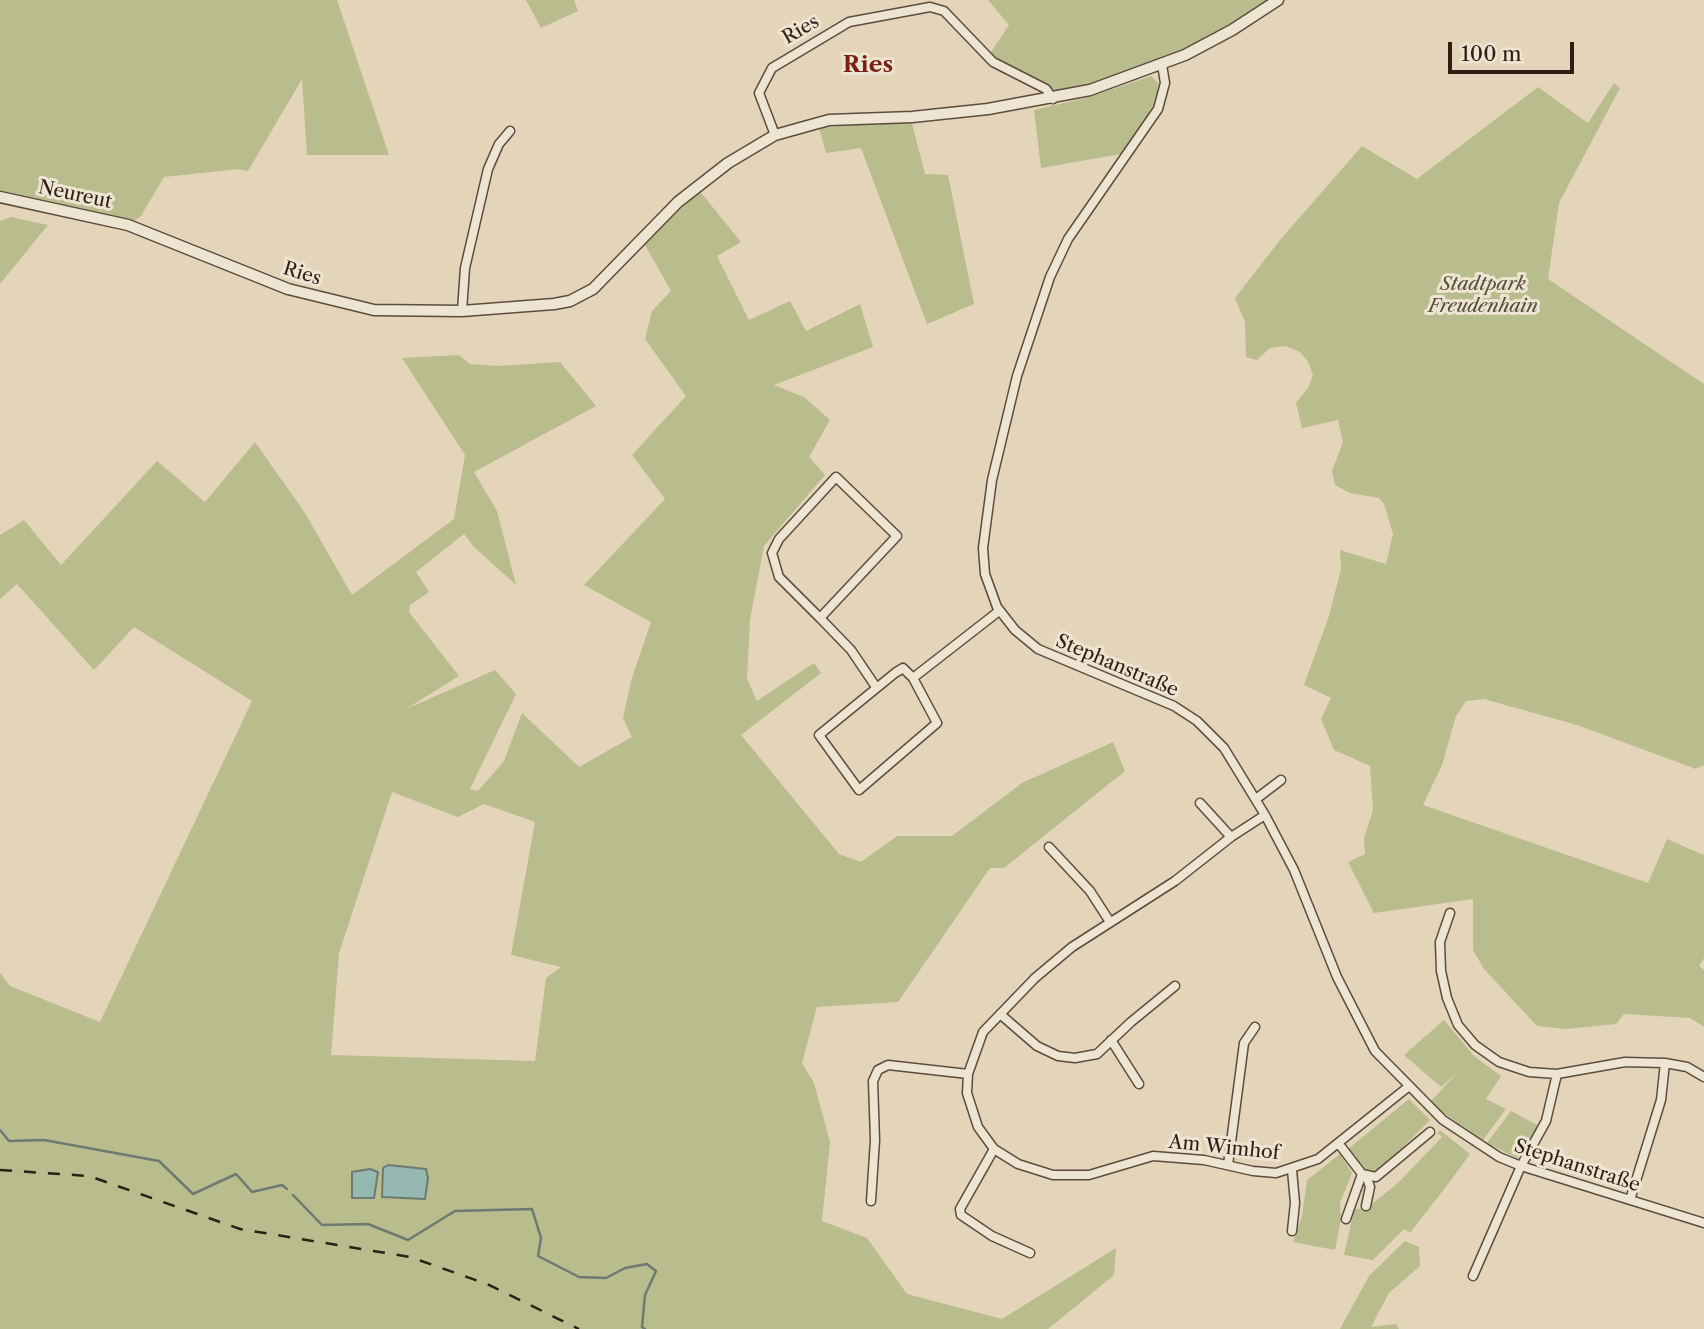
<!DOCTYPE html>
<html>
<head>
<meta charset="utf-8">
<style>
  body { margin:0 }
  #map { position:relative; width:1704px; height:1329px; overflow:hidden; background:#e4d5ba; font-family:"Libre Caslon Text",serif }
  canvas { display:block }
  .scale { position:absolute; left:1448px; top:42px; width:126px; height:32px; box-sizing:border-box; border:4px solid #2e1e13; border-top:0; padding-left:9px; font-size:21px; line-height:24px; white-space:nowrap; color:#2e1e13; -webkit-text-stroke:5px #ede4d2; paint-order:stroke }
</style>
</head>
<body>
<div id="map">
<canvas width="1704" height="1329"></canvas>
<div class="scale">100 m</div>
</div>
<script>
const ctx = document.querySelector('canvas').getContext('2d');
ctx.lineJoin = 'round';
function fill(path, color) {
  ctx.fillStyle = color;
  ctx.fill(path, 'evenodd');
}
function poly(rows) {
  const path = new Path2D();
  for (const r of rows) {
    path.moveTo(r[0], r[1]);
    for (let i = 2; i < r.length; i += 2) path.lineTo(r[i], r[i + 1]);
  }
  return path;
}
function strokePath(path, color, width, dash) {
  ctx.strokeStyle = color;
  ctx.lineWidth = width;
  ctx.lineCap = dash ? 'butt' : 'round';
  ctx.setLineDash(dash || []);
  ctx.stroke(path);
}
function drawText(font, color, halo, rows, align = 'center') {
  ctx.font = font + ' "Libre Caslon Text",serif';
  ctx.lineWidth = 6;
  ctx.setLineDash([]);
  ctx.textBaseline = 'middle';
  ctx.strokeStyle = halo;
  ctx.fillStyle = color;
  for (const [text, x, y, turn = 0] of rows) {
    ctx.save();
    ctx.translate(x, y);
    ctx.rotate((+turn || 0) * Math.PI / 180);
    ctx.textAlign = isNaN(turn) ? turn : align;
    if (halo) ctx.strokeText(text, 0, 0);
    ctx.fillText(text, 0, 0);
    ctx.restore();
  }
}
const green = poly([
  [0,0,337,0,389,155,307,155,302,79,248,171,238,169,164,177,141,216,128,225,0,197],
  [526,0,574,0,578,11,541,28],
  [988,0,1278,0,1216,38,1116,82,1050,93,987,58,1009,25],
  [1151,76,1159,84,1154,103,1143,125,1121,154,1041,168,1034,110,1090,97],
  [1614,83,1620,88,1559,203,1548,279,1704,384,1704,765,1696,769,1577,725,1484,699,1466,701,1456,716,1442,765,1423,805,1648,883,1667,839,1704,855,1704,958,1699,966,1704,970,1704,1027,1690,1018,1624,1014,1616,1024,1566,1029,1537,1026,1484,969,1473,950,1473,899,1374,913,1348,862,1365,854,1364,838,1373,810,1370,766,1334,750,1321,719,1331,698,1304,685,1329,616,1341,569,1340,550,1386,564,1393,534,1384,504,1379,498,1350,493,1335,485,1332,471,1343,442,1338,420,1302,428,1296,403,1308,388,1313,375,1308,362,1300,352,1286,346,1270,348,1257,360,1246,357,1245,322,1235,298,1280,240,1362,146,1417,179,1538,87,1588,123],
  [911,120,925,174,948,175,974,304,927,324,861,148,826,153,819,128],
  [698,193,702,194,741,242,717,256,749,320,790,301,806,331,860,304,873,347,774,385,804,397,830,420,809,457,825,475,764,546,750,620,747,679,757,701,814,663,821,673,741,735,839,854,861,862,897,836,952,836,1022,783,1113,742,1125,771,1004,868,990,868,898,1002,817,1007,802,1063,814,1083,830,1142,822,1221,867,1238,907,1294,1002,1319,1116,1248,1114,1275,1048,1329,0,1329,0,973,10,986,100,1022,252,701,134,627,94,670,17,584,0,599,0,535,24,520,61,565,157,461,205,502,255,442,305,513,352,595,454,519,465,455,402,358,459,355,470,364,498,366,560,362,596,406,474,472,497,511,516,585,474,547,464,534,416,572,429,592,410,605,409,612,459,676,406,709,495,670,516,694,470,789,478,791,504,761,522,713,579,767,632,737,623,718,631,681,651,622,584,585,665,499,632,455,686,396,645,339,652,311,671,291,644,243],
  [392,792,458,817,484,804,535,822,511,955,561,967,546,978,535,1061,331,1055,339,953],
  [385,1167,428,1178,425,1199,381,1195],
  [11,217,48,225,0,284,0,221],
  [1444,1020,1474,1056,1501,1076,1486,1099,1506,1109,1483,1140,1429,1103,1457,1073,1441,1087,1404,1055],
  [1409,1099,1430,1120,1381,1169,1369,1175,1348,1149],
  [1511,1111,1541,1127,1517,1158,1487,1143],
  [1440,1130,1470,1154,1448,1184,1410,1233,1404,1229,1373,1260,1344,1255,1354,1210,1369,1206,1398,1183,1442,1137,1437,1133],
  [1340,1154,1352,1173,1340,1203,1341,1219,1335,1250,1293,1242,1302,1216,1307,1180],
  [1405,1241,1419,1247,1420,1266,1389,1293,1371,1327,1396,1324,1399,1329,1340,1329,1369,1276]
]);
const water = poly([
  [388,1165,426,1169,428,1178,425,1199,382,1197,383,1168,388,1165],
  [370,1169,378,1172,374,1198,352,1198,352,1172,370,1169]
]);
const stream = poly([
  [0,1130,9,1141,44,1140,159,1161,193,1194,236,1174,252,1192,282,1185,287,1189],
  [293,1195,322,1225,368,1224,408,1240,455,1211,532,1209,541,1238,538,1256,579,1277,606,1278,625,1268,647,1264,656,1271,645,1295,642,1327,645,1329]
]);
const minor = poly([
  [1162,65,1165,83,1158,109,1068,239,1050,277,1017,376,992,480,983,548,985,574,997,607,1015,630,1038,649,1174,706,1197,721,1224,748,1265,815,1294,870,1337,977,1375,1051,1443,1120,1499,1157,1521,1166,1704,1223],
  [775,135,759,93,772,68,849,22,930,7,944,11,993,62,1046,89,1053,99],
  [462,311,465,268,488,169,499,144,510,131],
  [820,618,779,577,772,553,779,539,836,477,897,536,820,618,851,650,876,687],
  [913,678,903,668,895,673,819,735,859,790,937,723,913,678,999,611],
  [1256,799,1281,780],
  [1200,803,1231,837],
  [1265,815,1231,837,1175,881,1072,947,1035,978,983,1032,968,1074,967,1093,978,1127,994,1149,1018,1164,1053,1175,1089,1175,1153,1156,1204,1160,1253,1171,1276,1173,1318,1159,1408,1087],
  [1049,847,1090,891,1110,922],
  [1450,913,1440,942,1441,971,1447,998,1458,1025,1475,1045,1499,1062,1529,1072,1557,1074,1625,1062,1665,1063,1687,1067,1704,1077],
  [1000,1014,1037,1046,1058,1056,1075,1058,1097,1054,1131,1022,1175,986],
  [1111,1040,1139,1084],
  [1339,1144,1362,1174,1376,1177,1430,1132],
  [994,1149,960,1209,961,1215,992,1236,1030,1253],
  [1228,1165,1244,1043,1255,1027],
  [1630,1200,1661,1100,1665,1063],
  [871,1201,875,1140,873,1081,878,1070,888,1065,968,1074],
  [1366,1206,1370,1187,1367,1178],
  [1346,1219,1362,1174],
  [1292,1231,1295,1203,1292,1170],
  [1473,1276,1521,1166,1546,1121,1557,1074]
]);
const tertiary = poly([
  [0,197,128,225,288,289,374,310,462,311,554,304,570,301,593,289,678,202,728,163,775,135,829,120,912,117,988,109,1090,90,1185,55,1232,30,1278,0]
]);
const rail = poly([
  [0,1170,89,1176,240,1229,410,1257,487,1284,579,1329]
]);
const streetNames = [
  ["Ries",801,30,-30],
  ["Neureut",75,195,12],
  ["Ries",302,274,17],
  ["Stephanstraße",1117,666,23],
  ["Am Wimhof",1224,1148,6],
  ["Stephanstraße",1577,1166,18]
];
const parkNames = [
  ["Stadtpark",1483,285],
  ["Freudenhain",1483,307]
];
const quarterNames = [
  ["Ries",868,65]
];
fill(green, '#b9bc8c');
fill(water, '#95b8b1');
strokePath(water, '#6c7a72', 2);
strokePath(stream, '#6c7a72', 2.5);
strokePath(minor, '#5c4c3d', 11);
strokePath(tertiary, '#5c4c3d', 13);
strokePath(minor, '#ede4d2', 8);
strokePath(tertiary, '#ede4d2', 10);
strokePath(rail, '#2e1e13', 2.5, [12, 12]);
drawText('19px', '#2e1e13', '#ede4d2', streetNames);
drawText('italic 19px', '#584d37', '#ede4d2', parkNames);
drawText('bold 23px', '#7a1f14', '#ede4d2', quarterNames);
</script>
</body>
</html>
